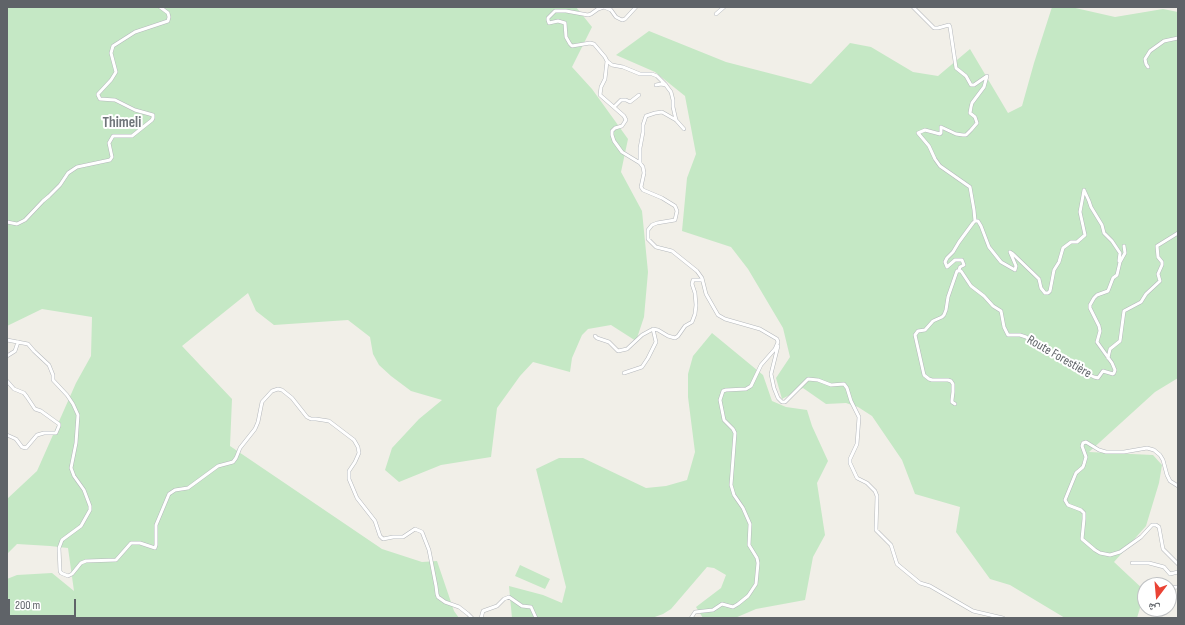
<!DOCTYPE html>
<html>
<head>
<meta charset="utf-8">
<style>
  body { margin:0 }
  #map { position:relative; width:1185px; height:625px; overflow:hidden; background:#f1efe8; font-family:"Sofia Sans Condensed","Noto Naskh Arabic",sans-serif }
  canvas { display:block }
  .frame { position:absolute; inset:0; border:8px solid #5f6368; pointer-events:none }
  .north { position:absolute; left:1137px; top:577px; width:40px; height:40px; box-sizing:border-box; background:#fff; border:1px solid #bfc1c3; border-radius:50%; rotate:196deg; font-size:11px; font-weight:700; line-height:16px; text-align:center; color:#5f6368 }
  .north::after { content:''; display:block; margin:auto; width:14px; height:18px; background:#ea4335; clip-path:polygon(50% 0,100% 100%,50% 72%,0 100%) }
  .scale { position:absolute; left:8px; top:599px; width:68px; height:18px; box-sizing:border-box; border:2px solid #5f6368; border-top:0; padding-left:5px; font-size:12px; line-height:14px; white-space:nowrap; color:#5f6368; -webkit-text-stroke:3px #fff; paint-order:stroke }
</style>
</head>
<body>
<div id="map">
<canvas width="1185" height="625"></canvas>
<div class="frame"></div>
<div class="north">ش</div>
<div class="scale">200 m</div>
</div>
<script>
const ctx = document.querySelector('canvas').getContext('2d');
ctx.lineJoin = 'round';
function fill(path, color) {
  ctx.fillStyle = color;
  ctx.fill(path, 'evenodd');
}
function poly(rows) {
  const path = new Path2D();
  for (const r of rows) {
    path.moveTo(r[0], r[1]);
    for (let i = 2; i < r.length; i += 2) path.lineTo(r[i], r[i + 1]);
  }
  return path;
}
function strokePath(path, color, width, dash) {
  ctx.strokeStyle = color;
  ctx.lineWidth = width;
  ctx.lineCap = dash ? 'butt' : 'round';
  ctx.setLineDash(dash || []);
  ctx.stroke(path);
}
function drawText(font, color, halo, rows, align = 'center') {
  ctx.font = font + ' "Sofia Sans Condensed",sans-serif';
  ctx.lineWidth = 4;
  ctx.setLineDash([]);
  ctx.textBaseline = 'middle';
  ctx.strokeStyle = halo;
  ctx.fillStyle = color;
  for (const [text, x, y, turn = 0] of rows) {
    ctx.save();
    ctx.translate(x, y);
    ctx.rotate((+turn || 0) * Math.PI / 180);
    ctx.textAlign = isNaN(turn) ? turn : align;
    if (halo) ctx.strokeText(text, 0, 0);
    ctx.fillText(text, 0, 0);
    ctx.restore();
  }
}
const green = poly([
  [7,7,576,7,592,27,572,67,592,89,628,139,621,172,642,211,648,272,644,317,636,341,611,325,588,329,582,335,572,358,570,372,533,362,520,376,497,408,491,457,441,465,399,482,385,470,392,448,419,419,442,400,411,391,391,376,379,365,373,354,370,337,348,320,274,325,256,311,248,293,182,346,232,399,230,446,382,549,422,562,437,561,454,611,459,618,7,618,7,579,17,575,52,573,74,591,68,548,50,546,17,544,7,554,7,499,37,471,76,383,91,356,92,317,42,309,7,326],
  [1052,7,1071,7,1115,17,1163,9,1178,12,1178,378,1155,392,1089,452,1153,455,1162,465,1159,483,1146,526,1114,562,1145,591,1137,618,1065,618,1010,585,990,579,956,532,960,507,915,494,902,460,872,416,858,407,846,403,826,404,803,388,782,399,776,378,790,357,783,328,748,269,731,247,682,231,687,178,696,154,685,96,655,72,616,55,649,31,726,62,811,84,850,43,871,47,913,72,938,76,970,49,1008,113,1022,106,1034,63],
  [712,333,763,375,772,401,786,407,807,410,812,426,828,461,817,483,825,535,813,557,805,600,756,609,735,618,703,618,696,607,721,588,726,575,714,568,707,567,671,609,663,614,652,618,512,618,509,586,543,595,562,603,566,587,536,469,559,458,583,458,646,488,666,486,687,480,695,452,688,397,688,374,693,356],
  [520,565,550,579,545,589,515,576]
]);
const minor = poly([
  [636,7,625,19,622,20,616,17,611,10,604,7,598,9,591,14,588,15,566,11,555,11,548,18,548,20,549,23,558,21,565,23,566,37,570,44,572,46,590,43,594,44,605,57,607,61,605,79,601,87,600,95,624,116,626,120,622,126,615,128,612,131,612,135,614,141,622,152,640,163,643,167,644,173,641,187,643,190,662,198,675,206,677,211,675,220,657,223,652,225,648,230,648,239,656,247,672,251,697,271,702,278,706,294,718,315,725,319,760,329,777,339,778,342,775,349,761,365,751,386,746,389,726,390,723,391,720,400,724,420,733,429,735,433,731,485,734,495,743,508,750,524,749,545,757,558,758,563,756,584,748,596,738,604,733,607,722,604,713,610,695,612,691,618],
  [913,7,934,28,938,28,949,25,950,27,956,68,966,76,971,85,974,85,987,76,984,87,972,103,971,107,970,113,975,117,977,123,971,130,966,135,963,135,956,134,941,127,941,133,940,134,925,130,918,133,929,146,935,159,940,166,970,187,974,210,975,221],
  [716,14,724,7],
  [607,61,612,65,623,67,640,74,652,74,657,76,665,84,671,92,673,100,673,107,676,120],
  [1148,67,1146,64,1145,59,1150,51,1164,41,1178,38],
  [656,85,661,84,666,85],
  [614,107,621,100,626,100,630,102,639,95],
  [640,163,640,148,643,132,643,125,646,116,655,113,662,112,676,120,684,129],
  [1084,190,1089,201,1091,207,1102,225,1104,233,1112,241,1120,253,1119,261],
  [7,222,17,224,25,220,43,201,49,196,60,185,68,173,77,167,110,160,112,157,109,143,113,136,132,136,152,120,153,118,153,115,135,110,115,100,100,99,98,95,98,94,111,80,116,72,111,53,113,46,135,32,168,21,169,17,168,13,160,7],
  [959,270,960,267,964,265,962,260,955,260,947,267,945,262,947,258,953,252,959,242,973,223,975,221,978,221,981,226,989,247,1001,262,1015,270,1016,266,1010,252,1013,254,1039,279,1041,288,1045,293,1048,293,1050,291,1054,270,1059,262,1063,248,1071,242,1077,242,1085,235,1080,212,1084,190],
  [595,336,597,338,609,342,618,351,627,349,642,335,653,329,658,330,668,336,675,338,678,336,685,326,692,322,695,314,696,305,695,293,692,284,693,280,702,280],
  [7,340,28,344,34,351,49,365,53,375,53,380,67,395,73,404,78,415,76,443,71,468,74,476,84,490,90,506,90,510,81,526,62,540,59,548,60,571,61,573,68,576,72,574,81,563,86,561,116,560,131,543,140,543,155,548,156,545,156,525,169,494,175,490,188,488,218,466,233,462,236,458,240,448,255,429,258,422,262,402,272,391,278,389,282,390,292,398,307,417,311,419,316,419,329,421,354,440,358,447,359,453,355,462,349,471,349,479,357,498,375,521,380,536,383,539,393,537,403,537,415,529,422,532,429,550,436,586,437,594,438,597,445,602,459,607,468,614,472,618],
  [778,346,771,374,774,388,778,398,782,402,785,402,808,379,818,380,831,385,844,384,847,388,851,401,859,417,857,444,850,459,850,463,857,478,867,483,875,491,877,496,876,530,891,545,897,564,920,583,930,586,973,611,1003,618],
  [7,356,15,351,18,342],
  [1108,358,1110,349,1120,341,1124,311,1141,302,1146,294,1160,281,1158,274,1162,265,1162,262,1158,257,1157,246,1178,233],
  [624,373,642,367,648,358,656,342,653,329],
  [7,381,14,389,24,393,27,397,35,409,41,411,59,424,59,426,56,433,44,433,37,435,26,448,22,447,16,439,7,435],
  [955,404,952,402,952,400,953,392,953,384,951,381,948,380,932,380,929,379,924,375,915,335,918,331,925,330,933,321,942,317,944,315,946,310,948,297,957,271,961,271,971,286,984,296,993,306,1001,311,1004,327,1008,335,1020,335,1026,337,1066,364,1094,377,1098,378,1103,371,1113,374,1114,373,1115,370,1112,363,1097,342,1100,331,1099,326,1090,308,1090,305,1094,298,1097,295,1108,291,1113,278,1117,275,1120,262,1125,253,1124,246],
  [1178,486,1170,481,1167,475,1163,460,1160,455,1154,450,1147,448,1124,452,1106,452,1099,450,1086,442,1083,443,1082,446,1086,457,1084,464,1083,467,1076,473,1065,500,1068,505,1081,510,1084,513,1084,519,1082,539,1095,550,1100,553,1110,555,1120,552,1141,537,1152,525,1156,525,1159,527,1163,549,1178,564],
  [1132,563,1149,563,1164,567,1170,574,1178,572],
  [1169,588,1178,587],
  [481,618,483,611,497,606,504,599,509,597,522,606,531,607,536,618]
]);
const streetNames = [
  ["Route Forestière",1059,357,30]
];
const quarterNames = [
  ["Thimeli",122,123]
];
fill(green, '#c5e8c5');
strokePath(minor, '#b5b8bc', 4);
strokePath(minor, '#fff', 3);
drawText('13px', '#5f6368', '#fff', streetNames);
drawText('bold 15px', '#70757a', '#fff', quarterNames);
</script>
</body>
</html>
